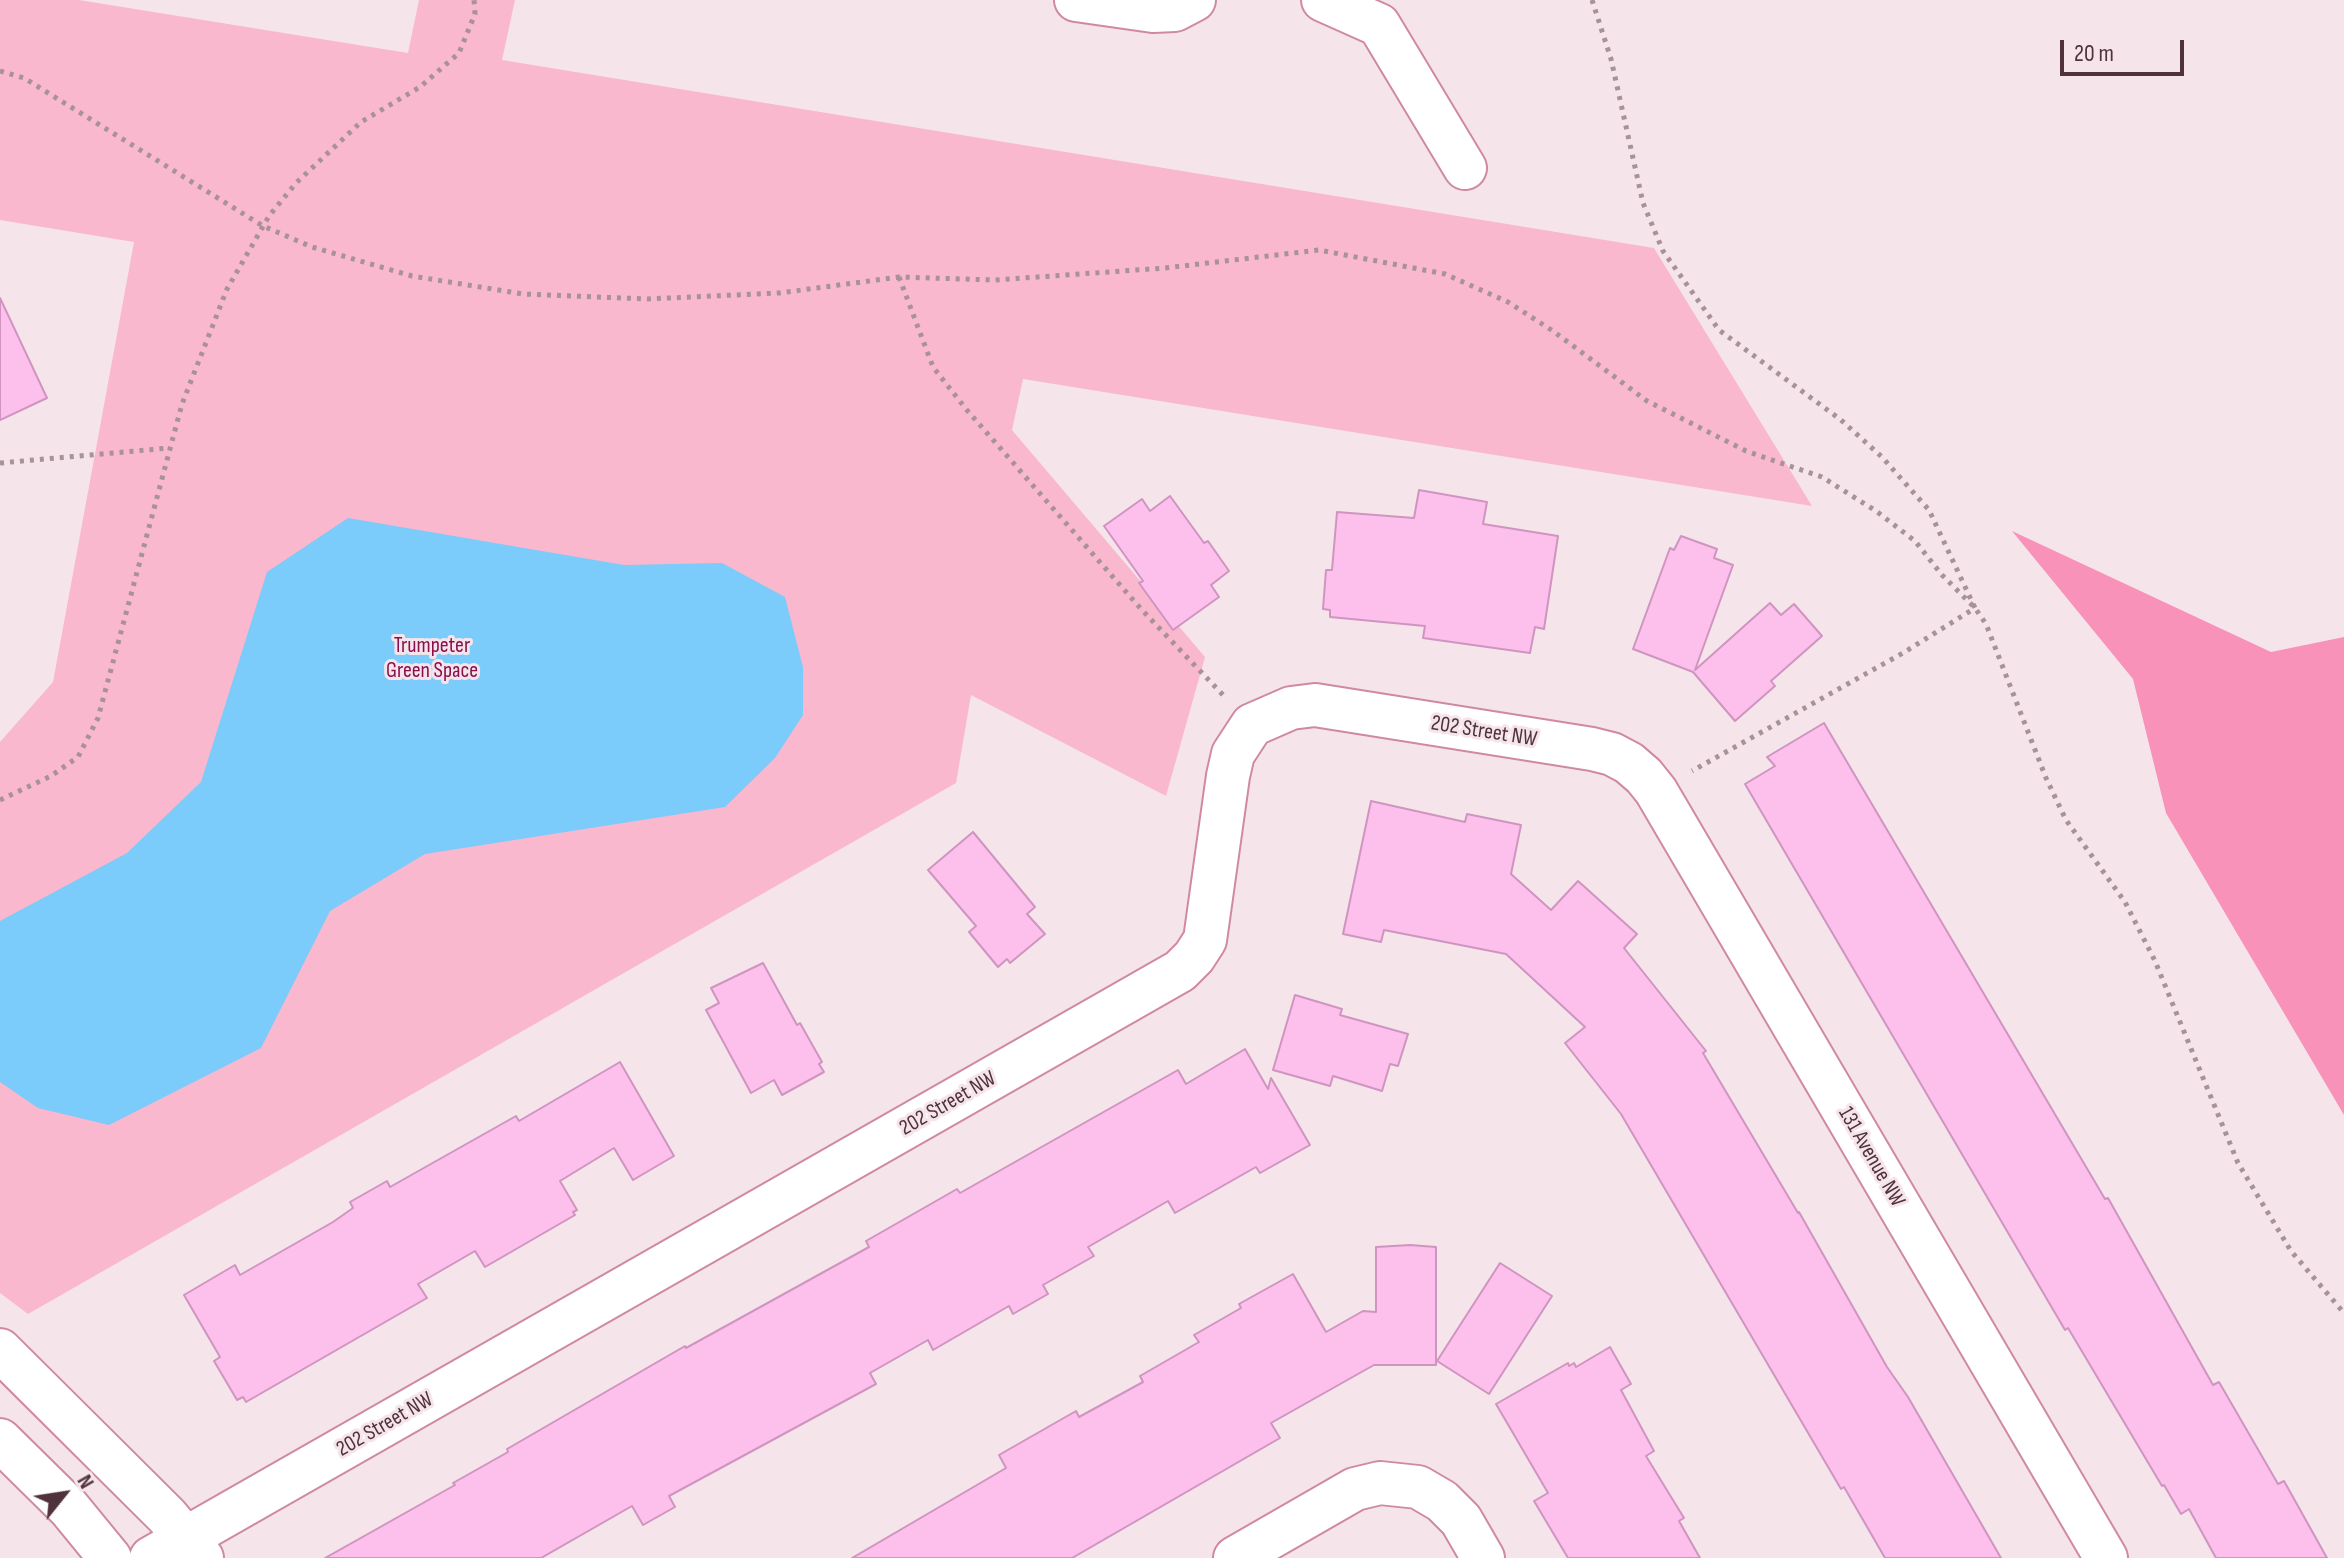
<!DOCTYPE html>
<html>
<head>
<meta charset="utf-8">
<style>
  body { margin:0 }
  #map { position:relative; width:2344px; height:1558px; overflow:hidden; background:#f5e5ea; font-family:"Sofia Sans Condensed",sans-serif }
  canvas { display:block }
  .north { position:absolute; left:24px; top:1454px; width:80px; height:80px; -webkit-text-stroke:6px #f5e5ea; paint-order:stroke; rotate:60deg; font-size:22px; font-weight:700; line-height:32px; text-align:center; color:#50323d }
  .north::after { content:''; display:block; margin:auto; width:28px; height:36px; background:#50323d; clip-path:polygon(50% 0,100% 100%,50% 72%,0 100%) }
  .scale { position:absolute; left:2060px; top:40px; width:124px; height:36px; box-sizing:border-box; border:4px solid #50323d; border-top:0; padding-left:10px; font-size:24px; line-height:28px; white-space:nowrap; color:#50323d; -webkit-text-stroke:6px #f5e5ea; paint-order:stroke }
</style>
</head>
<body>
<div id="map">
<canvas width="2344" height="1558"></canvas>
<div class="north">N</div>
<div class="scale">20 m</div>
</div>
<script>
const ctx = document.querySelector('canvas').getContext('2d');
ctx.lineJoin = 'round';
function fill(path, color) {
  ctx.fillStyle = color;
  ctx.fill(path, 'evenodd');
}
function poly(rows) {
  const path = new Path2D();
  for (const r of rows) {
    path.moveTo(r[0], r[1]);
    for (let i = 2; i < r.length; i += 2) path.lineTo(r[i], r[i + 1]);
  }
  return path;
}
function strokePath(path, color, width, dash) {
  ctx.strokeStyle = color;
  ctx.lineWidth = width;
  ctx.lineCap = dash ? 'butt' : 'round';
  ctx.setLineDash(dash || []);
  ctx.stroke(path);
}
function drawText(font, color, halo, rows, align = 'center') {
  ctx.font = font + ' "Sofia Sans Condensed",sans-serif';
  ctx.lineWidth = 6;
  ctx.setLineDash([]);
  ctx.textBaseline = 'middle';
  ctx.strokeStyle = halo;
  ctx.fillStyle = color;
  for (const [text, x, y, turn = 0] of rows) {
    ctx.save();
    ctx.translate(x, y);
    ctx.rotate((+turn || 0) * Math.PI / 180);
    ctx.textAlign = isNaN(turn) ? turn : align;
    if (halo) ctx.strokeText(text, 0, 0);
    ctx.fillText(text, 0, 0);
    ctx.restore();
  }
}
const green = poly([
  [0,0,79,0,408,53,419,0,515,0,502,60,1654,248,1812,506,1023,379,1012,430,1205,657,1166,796,971,695,956,783,28,1314,0,1293,0,742,53,682,134,242,0,220]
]);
const forest = poly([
  [2012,531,2271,652,2344,637,2344,1115,2166,813,2133,679]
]);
const water = poly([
  [348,518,624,565,722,563,785,597,803,667,803,715,775,758,725,807,425,854,330,911,261,1048,109,1125,38,1108,0,1082,0,921,127,853,201,782,267,572]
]);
const building = poly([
  [0,298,47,398,0,420,0,298],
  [1419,490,1487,502,1483,524,1558,536,1544,629,1535,627,1530,653,1423,638,1425,626,1330,617,1330,610,1323,609,1326,570,1332,570,1337,512,1414,518,1419,490],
  [1170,496,1204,543,1208,541,1229,571,1211,585,1219,597,1173,630,1139,583,1143,581,1104,526,1142,499,1150,511,1170,496],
  [1681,536,1717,549,1714,558,1733,565,1695,670,1770,603,1781,615,1794,604,1822,636,1771,681,1775,686,1735,721,1693,672,1633,649,1670,548,1674,550,1681,536],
  [1824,723,2105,1199,2108,1198,2213,1385,2219,1382,2278,1484,2284,1481,2327,1558,2216,1558,2189,1509,2181,1514,2164,1485,2162,1486,2068,1328,2065,1330,1745,784,1775,766,1767,757,1824,723],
  [1371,801,1465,822,1467,814,1521,825,1511,874,1551,910,1578,881,1637,934,1624,948,1706,1051,1703,1053,1798,1213,1799,1212,1887,1367,1908,1397,2001,1558,1885,1558,1844,1487,1841,1489,1621,1114,1565,1043,1585,1027,1506,954,1384,930,1381,942,1343,934,1371,801],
  [973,832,1035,907,1027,914,1045,934,1010,963,1007,959,998,967,969,932,976,926,928,870,973,832],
  [763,963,797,1025,800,1023,822,1062,819,1064,824,1072,782,1095,774,1080,751,1093,706,1010,719,1003,711,988,763,963],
  [1295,995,1342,1009,1340,1015,1408,1034,1398,1066,1390,1064,1382,1091,1333,1076,1330,1086,1273,1070,1295,995],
  [1245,1049,1268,1089,1271,1078,1310,1145,1260,1173,1256,1167,1175,1213,1168,1201,1088,1247,1094,1256,1043,1285,1048,1294,1013,1314,1009,1306,933,1350,928,1340,870,1373,876,1384,669,1496,675,1507,643,1525,632,1506,541,1558,325,1558,455,1485,453,1483,508,1452,507,1449,685,1346,686,1348,869,1247,866,1241,957,1189,960,1193,1178,1070,1186,1084,1245,1049],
  [620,1062,674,1156,633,1180,614,1148,560,1181,577,1210,573,1212,575,1215,485,1267,475,1251,418,1284,427,1298,246,1402,243,1397,237,1400,214,1361,220,1357,184,1295,235,1265,240,1275,333,1222,353,1208,350,1202,387,1181,390,1187,516,1116,519,1121,620,1062],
  [1410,1245,1436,1247,1436,1365,1374,1365,1271,1423,1280,1438,1072,1558,852,1558,1006,1468,999,1455,1076,1411,1079,1417,1143,1382,1140,1376,1199,1342,1194,1335,1241,1308,1239,1304,1293,1274,1326,1332,1363,1311,1376,1312,1376,1247,1410,1245],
  [1500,1263,1552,1296,1489,1394,1437,1361,1500,1263],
  [1610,1347,1631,1384,1621,1390,1654,1451,1646,1456,1684,1518,1679,1521,1700,1558,1568,1558,1534,1501,1548,1493,1496,1404,1568,1363,1569,1366,1574,1363,1576,1367,1610,1347]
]);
const path = poly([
  [1592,0,1611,59,1643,203,1663,251,1719,330,1841,420,1882,457,1929,510,1975,608,1903,653,1692,771],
  [0,71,24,78,263,226,312,247,412,276,523,294,647,299,779,293,899,277,995,280,1165,268,1319,250,1445,274,1508,302,1553,331,1647,401,1746,451,1822,477,1876,511,1915,541,1942,575,1975,608,1986,624,2046,778,2066,820,2125,902,2155,961,2238,1163,2291,1251,2344,1313],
  [899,277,933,367,966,409,1141,609,1224,696],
  [0,463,169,448],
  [0,800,51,776,78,757,98,718,182,404,227,289,269,216,296,183,361,122,420,87,459,53,475,14,474,0]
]);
const minor = poly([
  [1076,0,1153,11,1175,10,1194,0],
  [1323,0,1379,25,1465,168],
  [0,1350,167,1516,202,1558],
  [0,1440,69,1508,110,1558],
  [151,1558,1180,971,1194,957,1205,940,1228,776,1233,754,1252,725,1291,708,1315,705,1592,749,1612,754,1629,763,1644,776,1656,791,2106,1558],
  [1235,1558,1355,1489,1380,1483,1418,1487,1442,1501,1461,1520,1483,1558]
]);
const parkNames = [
  ["Trumpeter",432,646],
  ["Green Space",432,671]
];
const streetNames = [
  ["202 Street NW",1484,732,9],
  ["202 Street NW",948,1104,-30],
  ["131 Avenue NW",1871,1157,60],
  ["202 Street NW",385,1425,-30]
];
fill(green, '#f9b8ce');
fill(forest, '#f892b8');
fill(water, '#7bcbfb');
fill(building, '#fdbfec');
strokePath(building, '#d094c0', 2);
strokePath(minor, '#d089a3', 46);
strokePath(path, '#a89199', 5, [4, 6]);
strokePath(minor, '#fff', 42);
drawText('22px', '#89104e', '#f5e5ea', parkNames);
drawText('22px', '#50323d', '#f5e5ea', streetNames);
</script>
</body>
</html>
